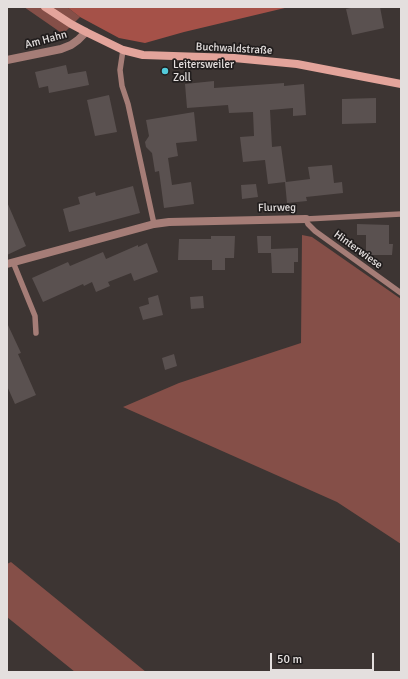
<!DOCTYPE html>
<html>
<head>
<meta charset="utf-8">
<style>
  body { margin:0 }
  #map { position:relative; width:408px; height:679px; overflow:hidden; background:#3d3533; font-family:Signika,sans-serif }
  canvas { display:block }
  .frame { position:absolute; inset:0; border:8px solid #e4dfde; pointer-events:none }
  .scale { position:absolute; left:270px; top:653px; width:104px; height:18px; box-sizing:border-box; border:2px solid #e4dfde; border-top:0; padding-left:5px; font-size:12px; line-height:14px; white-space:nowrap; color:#e4dfde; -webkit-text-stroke:3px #211d1d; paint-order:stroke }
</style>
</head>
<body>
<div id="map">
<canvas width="408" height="679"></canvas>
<div class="frame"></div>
<div class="scale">50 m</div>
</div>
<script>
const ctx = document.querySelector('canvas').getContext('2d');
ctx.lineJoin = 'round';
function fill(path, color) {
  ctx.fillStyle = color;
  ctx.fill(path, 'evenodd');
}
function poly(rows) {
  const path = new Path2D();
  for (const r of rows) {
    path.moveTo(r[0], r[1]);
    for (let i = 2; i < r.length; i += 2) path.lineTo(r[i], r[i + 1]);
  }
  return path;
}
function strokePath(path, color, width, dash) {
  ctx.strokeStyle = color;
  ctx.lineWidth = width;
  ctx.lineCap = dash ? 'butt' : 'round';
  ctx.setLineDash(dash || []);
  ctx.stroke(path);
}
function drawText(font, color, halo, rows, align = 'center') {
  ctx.font = font + ' Signika,sans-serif';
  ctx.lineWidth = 3.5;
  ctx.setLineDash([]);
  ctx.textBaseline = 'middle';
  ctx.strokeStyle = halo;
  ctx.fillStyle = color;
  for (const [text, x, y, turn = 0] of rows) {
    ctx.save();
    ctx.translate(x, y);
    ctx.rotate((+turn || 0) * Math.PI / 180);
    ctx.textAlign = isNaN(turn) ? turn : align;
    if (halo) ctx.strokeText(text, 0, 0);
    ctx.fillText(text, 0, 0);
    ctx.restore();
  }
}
const green = poly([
  [24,7,67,7,80,17,63,34],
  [302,235,312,237,401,299,401,544,337,502,123,407,179,383,301,343],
  [11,562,146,672,75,672,7,617,7,564]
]);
const forest = poly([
  [67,7,289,7,184,32,145,43,119,38,80,17]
]);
const building = poly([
  [355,7,380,7,384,28,352,35,346,9],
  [66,65,68,74,86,71,89,85,49,93,48,86,39,88,35,72],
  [214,81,214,88,284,83,284,86,304,84,306,115,293,116,293,108,270,110,272,147,281,146,286,182,310,179,308,167,332,165,334,183,342,182,343,193,306,197,307,201,287,203,285,182,268,184,265,160,243,162,240,137,254,136,253,112,229,113,228,105,187,108,185,84],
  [109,95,117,132,95,136,87,100],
  [376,98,376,123,342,124,342,99],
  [194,112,197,141,176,143,178,156,168,158,172,185,191,182,194,204,164,208,159,171,155,172,152,153,146,147,145,142,149,136,146,120],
  [256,184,258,197,242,199,241,185],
  [133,186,140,213,69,232,63,209,80,204,78,197,95,192,96,196],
  [7,202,26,246,7,255],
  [357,224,389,225,389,244,393,244,392,255,366,255,366,235,357,235],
  [211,236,235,236,234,258,225,258,225,270,212,270,212,260,178,260,179,239,211,239],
  [257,236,271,236,271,249,298,248,298,262,294,262,294,273,272,273,271,253,258,253],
  [147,243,158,272,134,281,131,273,108,282,110,286,96,292,92,282,84,286,83,284,43,302,32,278,68,262,70,266,103,252,106,259,138,245,138,247],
  [158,295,163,315,143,320,139,307,149,304,148,298],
  [203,296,204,308,191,309,190,297],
  [7,323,21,353,18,354,36,395,15,404,7,386],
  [174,354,177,366,165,370,162,358]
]);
const lane = poly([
  [123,50,120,70,122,86,128,104,154,224],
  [401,214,306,219,308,224,315,231,401,293],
  [13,262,35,316,36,333]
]);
const street = poly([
  [7,60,61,49,71,45,78,40,86,32],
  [7,264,154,224,169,222,306,219]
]);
const secondary = poly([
  [45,7,71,24,86,32,123,50,143,55,234,58,297,64,401,84]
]);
const markers = [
  [165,71,4,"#53cbdb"]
];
const streetNames = [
  ["Am Hahn",46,40,-15],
  ["Buchwaldstraße",234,49,3],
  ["Flurweg",277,208,-1],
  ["Hinterwiese",358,250,36]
];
const poiNames = [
  ["Leitersweiler",173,65],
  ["Zoll",173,78]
];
fill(green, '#854f48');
fill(forest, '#a55148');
fill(building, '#5a5150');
strokePath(lane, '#a57d77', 5.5);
strokePath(street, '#a57d77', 8);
strokePath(secondary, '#e3a49b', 8);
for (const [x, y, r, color] of markers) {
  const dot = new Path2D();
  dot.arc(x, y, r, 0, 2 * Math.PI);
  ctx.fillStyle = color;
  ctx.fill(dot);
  strokePath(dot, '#211d1d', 1.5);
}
drawText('11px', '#e4dfde', '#211d1d', streetNames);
drawText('11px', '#e4dfde', '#211d1d', poiNames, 'left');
</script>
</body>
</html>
